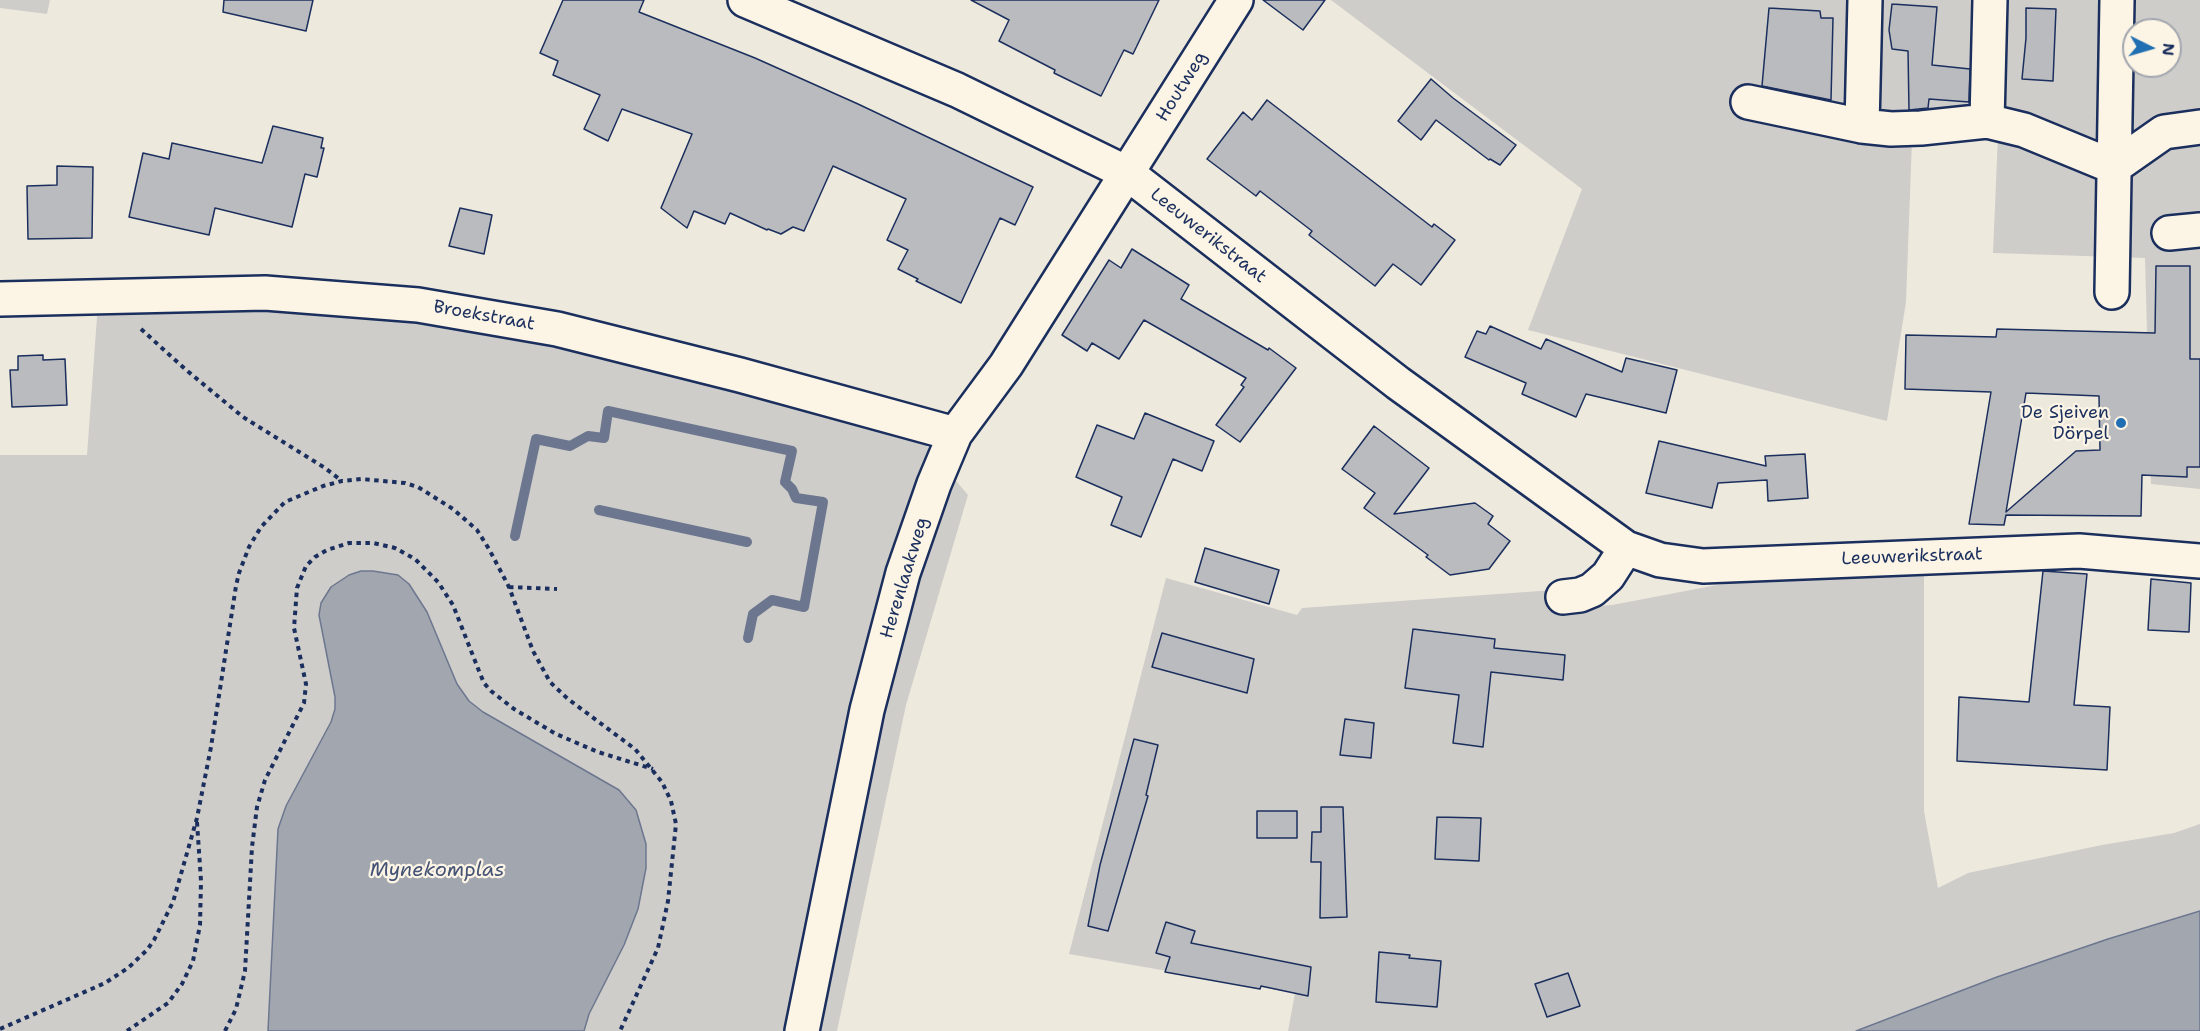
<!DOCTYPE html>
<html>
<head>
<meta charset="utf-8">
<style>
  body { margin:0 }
  #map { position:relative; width:2200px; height:1031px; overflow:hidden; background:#eee9dd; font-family:"Shantell Sans",sans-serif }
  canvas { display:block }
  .north { position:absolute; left:2122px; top:18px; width:60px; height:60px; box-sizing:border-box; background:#fcf5e5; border:2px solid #a2a6af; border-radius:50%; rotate:95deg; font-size:16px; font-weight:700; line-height:24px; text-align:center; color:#1b2f5e }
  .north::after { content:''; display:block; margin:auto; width:21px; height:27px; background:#1f6fb2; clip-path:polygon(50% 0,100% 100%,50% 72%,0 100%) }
</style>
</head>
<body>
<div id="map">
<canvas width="2200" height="1031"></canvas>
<div class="north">N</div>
</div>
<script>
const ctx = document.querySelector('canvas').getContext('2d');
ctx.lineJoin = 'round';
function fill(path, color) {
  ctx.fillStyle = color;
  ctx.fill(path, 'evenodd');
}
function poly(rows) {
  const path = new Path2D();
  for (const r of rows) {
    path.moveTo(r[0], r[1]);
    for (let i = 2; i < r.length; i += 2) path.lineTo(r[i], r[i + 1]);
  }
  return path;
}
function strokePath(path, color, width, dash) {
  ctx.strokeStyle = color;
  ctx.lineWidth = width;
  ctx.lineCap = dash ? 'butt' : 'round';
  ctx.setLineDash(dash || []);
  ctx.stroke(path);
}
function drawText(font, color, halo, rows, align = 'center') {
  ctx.font = font + ' "Shantell Sans",sans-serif';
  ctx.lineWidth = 4.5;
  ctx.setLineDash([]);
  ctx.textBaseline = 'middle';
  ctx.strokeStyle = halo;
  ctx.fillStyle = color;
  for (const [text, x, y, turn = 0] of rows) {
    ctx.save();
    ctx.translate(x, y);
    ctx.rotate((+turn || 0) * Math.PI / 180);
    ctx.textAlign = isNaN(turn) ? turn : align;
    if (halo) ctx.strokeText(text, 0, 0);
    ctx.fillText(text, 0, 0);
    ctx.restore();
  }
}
const green = poly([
  [0,0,50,0,47,14,0,8],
  [1331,0,2200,0,2200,489,2151,484,2145,258,1993,253,1998,135,1912,140,1906,302,1887,421,1528,330,1582,189],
  [2134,30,2170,30,2170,66,2134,66],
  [98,303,236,303,437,319,774,392,773,403,813,413,817,403,919,437,968,495,906,705,837,1031,584,1031,589,1014,624,945,646,868,646,845,636,810,483,712,469,701,457,684,398,575,373,571,361,571,349,575,331,587,335,709,331,722,278,829,268,1031,0,1031,0,455,87,455],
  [1924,571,1924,811,1938,888,1968,873,2102,845,2174,833,2200,824,2200,911,2108,939,1997,977,1856,1031,1288,1031,1295,993,1069,954,1166,578,1297,615,1302,608,1568,589,1572,608,1612,605,1717,585,1801,575]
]);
const water = poly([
  [361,571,373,571,398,575,409,584,427,612,457,684,469,701,483,712,619,790,636,810,646,844,646,868,638,909,624,945,589,1014,584,1031,268,1031,278,829,286,806,331,722,335,709,335,697,319,615,321,603,331,587,349,575,361,571],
  [2200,911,2200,1031,1856,1031,1997,977,2108,939,2200,911]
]);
const stream = poly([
  [599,510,747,542],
  [515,536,536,439,570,446,588,436,604,438,608,411,792,451,785,482,792,489,796,498,823,502,804,607,772,600,753,614,748,638]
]);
const building = poly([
  [224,0,313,0,306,31,223,12,224,0],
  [563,0,644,0,639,12,755,58,858,104,1033,187,1015,225,1000,218,961,303,916,281,918,279,898,269,908,250,887,240,906,199,833,166,804,231,793,227,781,234,768,229,767,230,730,213,725,224,694,211,687,228,661,208,692,134,622,109,608,141,584,129,600,95,553,75,558,61,540,53,563,0],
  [971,0,1159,0,1133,54,1124,50,1101,96,1054,73,1055,70,999,41,1009,20,971,0],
  [1263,0,1325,0,1303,30,1263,0],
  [1892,4,1937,7,1932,65,1970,69,1969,102,1929,99,1928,108,1909,110,1908,51,1892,49,1889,30,1892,4],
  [1769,8,1820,11,1821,18,1833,18,1831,100,1762,86,1769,8],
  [2026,8,2056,9,2053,81,2022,79,2026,38,2026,8],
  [1431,79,1453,98,1516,145,1500,165,1490,159,1489,160,1436,120,1421,140,1398,121,1431,79],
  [1267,100,1432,227,1434,224,1455,240,1421,285,1393,264,1375,286,1309,235,1312,231,1260,191,1256,196,1207,159,1243,112,1252,120,1267,100],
  [273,126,323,138,321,148,324,148,317,177,305,174,292,227,215,208,209,235,129,217,143,153,169,159,172,143,262,163,273,126],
  [57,166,93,167,92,238,28,239,27,186,57,185,57,166],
  [460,208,492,215,484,254,449,246,460,208],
  [1132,249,1189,285,1181,299,1268,350,1269,348,1296,368,1240,442,1216,425,1244,387,1241,385,1246,378,1144,320,1119,359,1092,343,1087,351,1062,335,1109,260,1121,268,1132,249],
  [2156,266,2190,266,2190,359,2200,359,2200,467,2187,467,2187,477,2142,475,2141,516,2006,515,2004,525,1969,524,1991,392,1905,389,1906,335,1996,337,1997,329,2155,333,2156,266],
  [2026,393,2099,396,2100,450,2076,451,2006,512,2026,393],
  [1490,326,1541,349,1546,339,1622,372,1626,358,1677,370,1666,413,1586,394,1576,417,1522,394,1526,383,1465,357,1477,331,1486,334,1490,326],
  [43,355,43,360,65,359,67,405,12,407,10,370,18,370,18,356,43,355],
  [1145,413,1214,441,1202,471,1173,459,1141,537,1111,525,1122,497,1076,477,1097,425,1134,439,1145,413],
  [1374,426,1429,468,1394,514,1475,503,1493,516,1488,524,1510,541,1489,569,1450,575,1426,557,1428,555,1364,508,1375,493,1342,469,1374,426],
  [1659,441,1766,466,1765,456,1805,454,1808,498,1768,501,1767,480,1718,483,1712,508,1646,493,1659,441],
  [1205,548,1279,570,1269,604,1195,582,1205,548],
  [2043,571,2087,574,2074,705,2110,707,2107,770,1957,761,1959,697,2029,702,2043,571],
  [2151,579,2191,583,2189,632,2148,630,2151,579],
  [1413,629,1495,639,1494,648,1565,655,1563,680,1491,672,1483,747,1453,743,1459,695,1405,688,1413,629],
  [1162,633,1254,659,1247,693,1152,667,1162,633],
  [1345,719,1374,723,1371,758,1340,755,1345,719],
  [1134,739,1158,745,1146,795,1148,796,1108,931,1088,926,1100,865,1134,739],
  [1321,807,1343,807,1347,917,1320,918,1321,862,1311,862,1312,832,1321,832,1321,807],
  [1257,811,1297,811,1297,838,1257,838,1257,811],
  [1437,817,1481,818,1479,861,1435,859,1437,817],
  [1166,922,1195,931,1191,943,1311,967,1308,996,1261,986,1260,989,1165,972,1170,957,1156,953,1166,922],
  [1379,952,1410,955,1409,958,1441,961,1437,1007,1376,1002,1379,952],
  [1568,973,1580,1006,1547,1017,1535,984,1568,973]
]);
const path = poly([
  [141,329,185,369,243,417,325,468,342,481],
  [509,587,557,589],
  [0,1029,105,983,128,968,147,950,154,940,173,902,197,818,211,747,236,586,239,573,249,547,261,527,285,502,323,486,342,481,361,479,405,483,418,487,453,509,477,530,489,549,509,587,533,651,550,682,568,699,635,749,662,782,671,801,676,824,668,901,658,948,620,1031],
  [127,1031,168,1003,182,984,193,961,200,925,201,881,197,822],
  [225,1031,236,1009,245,971,252,847,257,807,265,780,304,703,306,684,294,628,297,588,306,566,315,557,327,550,349,543,373,543,395,548,415,559,438,582,453,605,479,671,484,683,491,691,514,709,556,734,598,752,653,769]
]);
const minor = poly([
  [745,0,957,90,1127,173,1398,383,1626,548,1660,560,1703,566,2079,551,2200,561],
  [1748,102,1862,126,1891,129,1921,128,1987,121,2024,130,2114,167,2164,132,2200,127],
  [1987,121,1990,0],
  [1862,126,1865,0],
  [2169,233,2200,230],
  [2112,292,2117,0],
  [0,299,265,293,418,305,557,329,740,375,955,434],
  [1563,597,1580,595,1592,590,1608,576,1626,548],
  [802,1031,867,710,903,573,934,484,955,434,1006,365,1236,0]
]);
const markers = [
  [2121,423,6,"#1f6fb2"]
];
const streetNames = [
  ["Houtweg",1182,87,-58],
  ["Leeuwerikstraat",1208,236,38],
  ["Broekstraat",484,316,10],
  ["Leeuwerikstraat",1912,557,-2],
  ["Herenlaakweg",905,578,-73]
];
const poiNames = [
  ["De Sjeiven",2109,413],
  ["Dörpel",2109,434]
];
const waterNames = [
  ["Mynekomplas",437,871]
];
fill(green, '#cfcdca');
fill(water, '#a2a7af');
strokePath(water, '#6c778f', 1.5);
strokePath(stream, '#6c778f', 10);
fill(building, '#babbbe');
strokePath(building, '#1b2f5e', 1.5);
strokePath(minor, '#1b2f5e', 38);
strokePath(path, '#1b2f5e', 4, [4.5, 4.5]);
strokePath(minor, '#fcf5e5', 33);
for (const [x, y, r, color] of markers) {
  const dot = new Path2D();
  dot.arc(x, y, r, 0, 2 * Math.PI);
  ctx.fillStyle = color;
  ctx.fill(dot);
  strokePath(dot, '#fcf5e5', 2);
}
drawText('18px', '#1b2f5e', '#fcf5e5', streetNames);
drawText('18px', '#1b2f5e', '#fcf5e5', poiNames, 'right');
drawText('italic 20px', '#445376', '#fcf5e5', waterNames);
</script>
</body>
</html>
